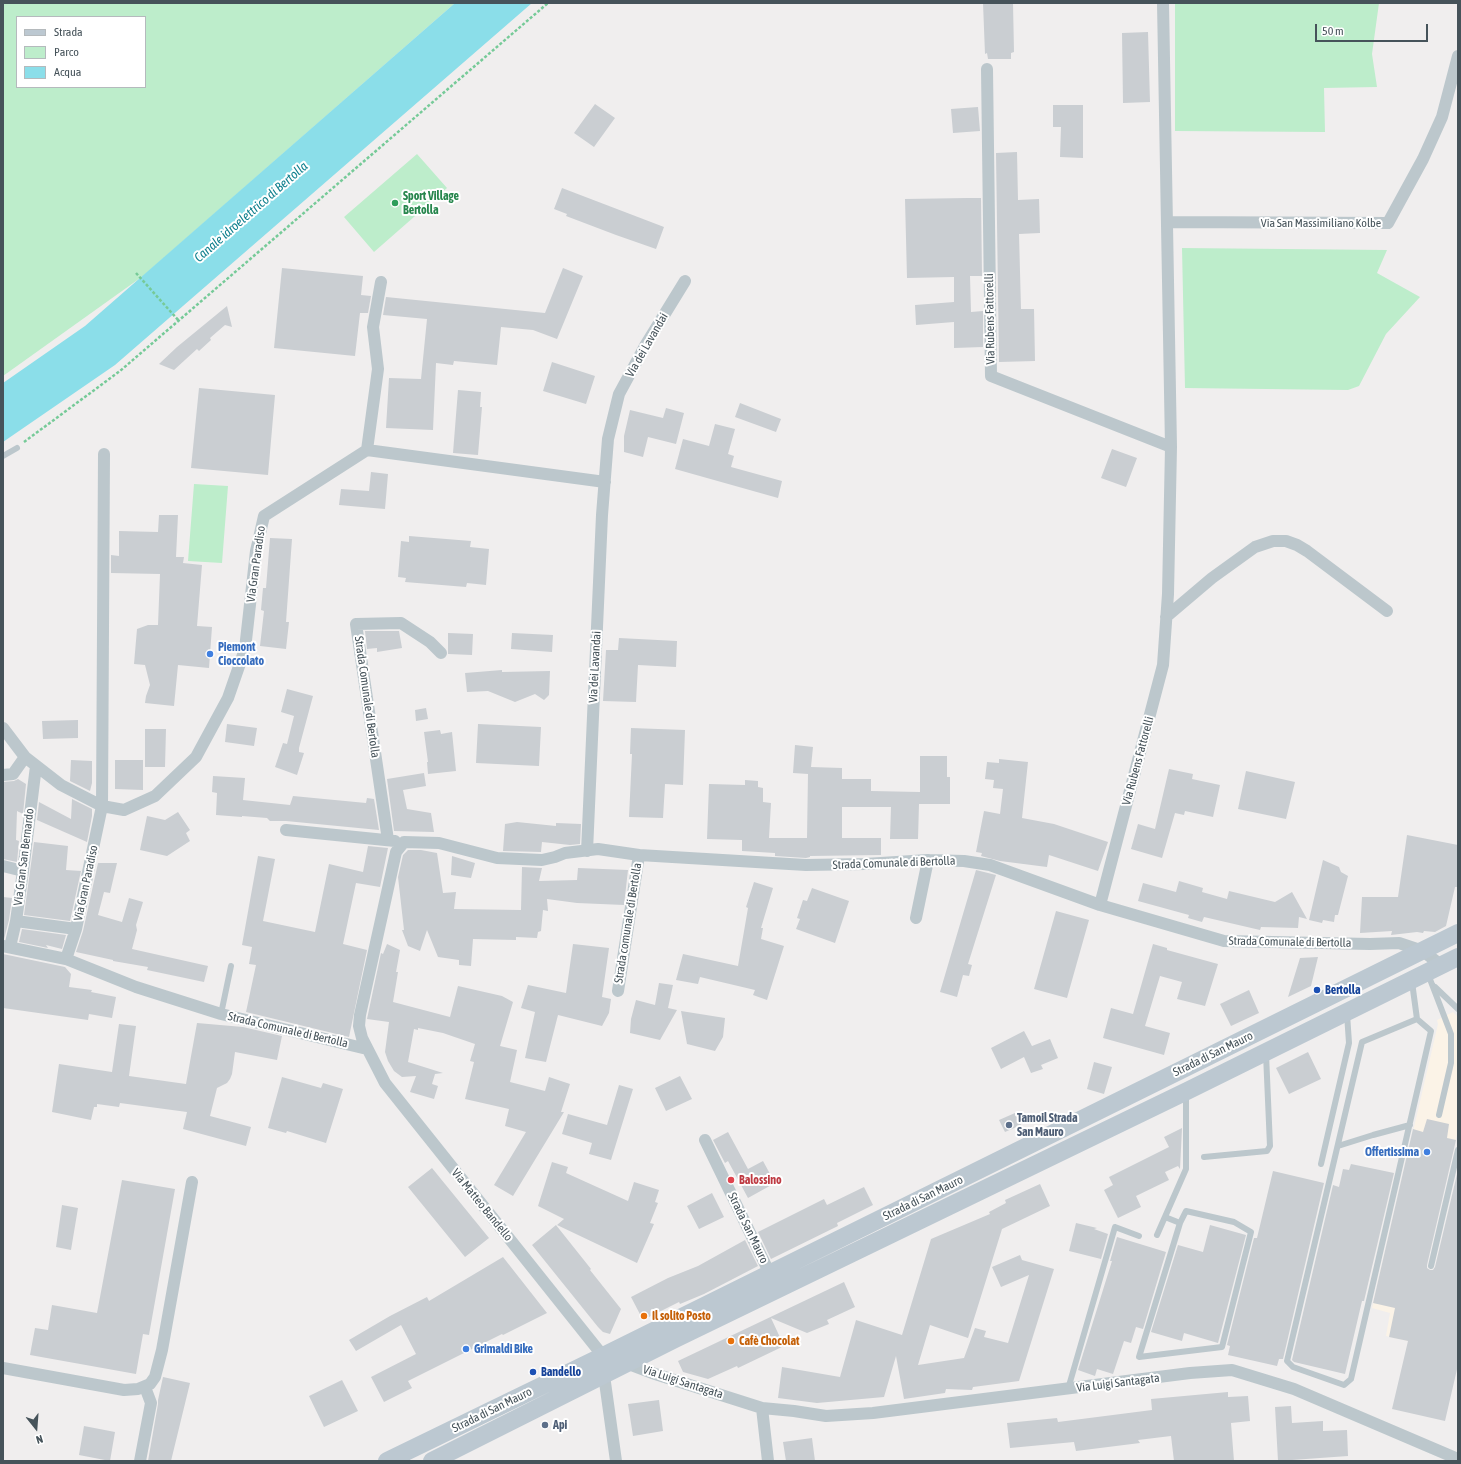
<!DOCTYPE html>
<html>
<head>
<meta charset="utf-8">
<style>
  body { margin:0 }
  #map { position:relative; width:1461px; height:1464px; overflow:hidden; background:#f0eeee; font-family:"Asap Condensed",sans-serif }
  canvas { display:block }
  .frame { position:absolute; inset:0; border:4px solid #46535a; pointer-events:none }
  .legend { position:absolute; left:16px; top:16px; width:130px; height:72px; box-sizing:border-box; background:#fff; border:1px solid #b5babd; margin:0; padding:5px 7px; list-style:none; font-size:12px; color:#46535a }
  .legend li { display:flex; align-items:center; gap:8px; height:20px }
  .legend b { width:20px; border:1px solid #b5babd }
  .north { position:absolute; left:16px; top:1408px; width:40px; height:40px; -webkit-text-stroke:3px #fff; paint-order:stroke; rotate:163deg; font-size:11px; font-weight:700; line-height:16px; text-align:center; color:#46535a }
  .north::after { content:''; display:block; margin:auto; width:14px; height:18px; background:#46535a; clip-path:polygon(50% 0,100% 100%,50% 72%,0 100%) }
  .scale { position:absolute; left:1315px; top:24px; width:113px; height:18px; box-sizing:border-box; border:2px solid #46535a; border-top:0; padding-left:5px; font-size:12px; line-height:14px; white-space:nowrap; color:#46535a; -webkit-text-stroke:3px #fff; paint-order:stroke }
</style>
</head>
<body>
<div id="map">
<canvas width="1461" height="1464"></canvas>
<div class="frame"></div>
<ul class="legend">
<li><b style="height:5px;background:#bcc8d1"></b>Strada</li>
<li><b style="height:11px;background:#bdedcb"></b>Parco</li>
<li><b style="height:11px;background:#8bdee9"></b>Acqua</li>
</ul>
<div class="north">N</div>
<div class="scale">50 m</div>
</div>
<script>
const ctx = document.querySelector('canvas').getContext('2d');
ctx.lineJoin = 'round';
function fill(path, color) {
  ctx.fillStyle = color;
  ctx.fill(path, 'evenodd');
}
function poly(rows) {
  const path = new Path2D();
  for (const r of rows) {
    path.moveTo(r[0], r[1]);
    for (let i = 2; i < r.length; i += 2) path.lineTo(r[i], r[i + 1]);
  }
  return path;
}
function strokePath(path, color, width, dash) {
  ctx.strokeStyle = color;
  ctx.lineWidth = width;
  ctx.lineCap = dash ? 'butt' : 'round';
  ctx.setLineDash(dash || []);
  ctx.stroke(path);
}
function drawText(font, color, halo, rows, align = 'center') {
  ctx.font = font + ' "Asap Condensed",sans-serif';
  ctx.lineWidth = 4;
  ctx.setLineDash([]);
  ctx.textBaseline = 'middle';
  ctx.strokeStyle = halo;
  ctx.fillStyle = color;
  for (const [text, x, y, turn = 0] of rows) {
    ctx.save();
    ctx.translate(x, y);
    ctx.rotate((+turn || 0) * Math.PI / 180);
    ctx.textAlign = isNaN(turn) ? turn : align;
    if (halo) ctx.strokeText(text, 0, 0);
    ctx.fillText(text, 0, 0);
    ctx.restore();
  }
}
const commercial = poly([
  [1453,1012,1458,1017,1458,1130,1408,1341,1386,1336,1390,1313,1372,1308,1438,1024,1437,1020]
]);
const green = poly([
  [3,3,455,3,143,276,3,376],
  [17,17,145,17,145,87,17,87],
  [1175,3,1379,3,1372,54,1377,87,1324,88,1325,132,1175,131],
  [417,154,447,188,374,252,344,217],
  [1182,248,1387,250,1377,273,1420,297,1386,334,1359,386,1348,390,1185,388],
  [194,484,228,486,222,563,188,561]
]);
const water = poly([
  [455,3,532,3,115,365,3,442,3,383,85,326]
]);
const building = poly([
  [983,3,1013,3,1014,52,1011,53,1011,59,988,59,987,53,985,54],
  [1148,32,1150,102,1123,103,1122,33],
  [595,104,615,118,594,147,574,133],
  [1053,105,1083,105,1083,158,1060,157,1061,127,1053,127],
  [978,107,980,131,953,133,951,109],
  [1017,152,1018,200,1039,199,1040,233,1019,234,1021,309,1034,309,1035,361,999,362,996,153],
  [562,188,664,227,656,249,616,235,566,216,567,214,554,209],
  [967,198,981,198,982,276,970,276,971,312,983,311,983,347,954,348,954,322,916,325,915,305,954,302,954,277,907,278,905,199],
  [282,268,363,276,361,295,371,296,368,313,360,313,355,356,274,348],
  [563,268,583,276,557,339,533,330,501,327,497,365,454,361,453,365,436,363,433,430,386,428,389,378,421,379,427,319,383,315,386,297,545,313],
  [227,306,232,327,225,325,210,338,211,340,199,351,197,349,174,370,159,364,177,347],
  [552,362,595,376,586,404,543,391],
  [199,388,275,395,268,475,191,468],
  [458,390,481,392,480,407,482,407,478,455,453,453],
  [740,403,781,419,776,432,735,417],
  [666,408,684,413,676,444,648,437,643,457,624,452,624,436,630,410,663,418],
  [715,424,735,429,728,454,734,456,731,467,782,481,778,498,675,469,683,439,709,446],
  [1112,449,1137,458,1126,487,1101,478],
  [371,472,388,474,385,509,339,505,341,489,369,491],
  [159,515,178,515,176,557,184,557,183,563,202,565,197,626,212,627,209,668,178,665,174,706,145,703,146,696,150,685,145,665,134,664,137,629,148,625,158,625,160,574,111,573,111,555,119,556,119,531,158,532],
  [409,536,471,541,470,547,489,549,486,585,467,583,466,587,405,582,406,578,398,577,401,541,409,542],
  [270,538,292,539,286,622,289,622,286,649,260,646,264,611,261,610,263,588,266,588],
  [365,631,399,631,402,648,377,652,377,648,367,649],
  [448,633,473,634,472,655,448,654],
  [512,633,553,635,552,652,511,649],
  [619,638,677,641,676,667,638,665,636,702,603,701,606,650,618,650],
  [502,670,502,672,550,671,549,695,544,700,535,694,515,702,488,691,467,692,465,673],
  [287,689,313,696,299,748,299,752,304,753,297,775,275,767,283,743,287,744,294,716,281,712],
  [426,708,428,719,416,721,415,710],
  [78,720,78,738,43,739,42,721],
  [227,724,257,728,254,746,225,742],
  [478,724,541,727,539,766,476,763],
  [631,728,685,730,683,785,665,784,663,818,629,817,632,754,630,754],
  [145,729,166,729,165,767,145,767],
  [440,730,441,734,452,732,456,771,428,774,427,762,428,762,424,732],
  [795,745,813,747,811,767,842,768,842,779,871,779,871,791,920,792,920,756,947,756,947,777,950,777,950,804,919,804,918,839,890,839,891,807,842,807,842,838,881,838,881,855,810,856,810,857,806,858,775,856,775,853,742,851,742,840,707,839,709,784,745,785,745,780,758,781,758,787,763,788,763,802,771,803,769,838,807,838,808,774,793,773],
  [999,759,1028,762,1022,818,1054,824,1108,842,1098,871,1049,855,1047,867,1000,861,981,856,982,853,976,852,984,811,1000,814,1003,789,993,788,994,780,985,779,987,762,999,763],
  [71,760,92,761,92,783,90,791,70,781],
  [115,760,143,760,143,790,115,789],
  [1169,769,1193,774,1192,779,1220,785,1213,817,1185,811,1184,815,1175,813,1162,858,1131,849,1138,824,1155,829],
  [1246,771,1295,782,1286,819,1238,809],
  [424,773,426,786,403,790,407,809,431,813,434,832,394,831,387,779],
  [213,776,245,778,243,800,290,805,293,796,366,803,367,798,374,799,379,830,286,821,270,821,267,818,242,816,242,817,216,815,217,793,212,792],
  [18,779,26,784,23,814,17,811,16,840,19,841,17,862,3,859,3,782,14,781],
  [72,799,92,809,92,816,87,842,37,820,39,802,71,819],
  [178,812,190,830,186,833,190,841,167,856,140,850,147,816,165,820],
  [517,822,556,826,556,823,581,824,580,844,570,845,542,842,541,852,503,851,505,824],
  [1407,835,1458,845,1458,887,1455,887,1446,926,1435,932,1424,931,1423,933,1417,932,1391,935,1392,931,1360,933,1362,897,1398,897],
  [34,842,68,846,66,870,81,871,70,921,24,915],
  [368,846,388,848,380,887,356,883,343,944,367,950,349,1037,246,1012,256,965,249,964,252,947,242,945,258,856,275,859,263,921,315,932,329,864,363,872],
  [408,850,421,850,437,853,443,893,456,892,454,909,521,910,522,867,542,868,539,881,577,880,578,868,628,870,624,905,577,903,547,899,548,911,543,910,541,931,538,932,537,938,516,937,516,940,473,939,471,966,459,965,459,960,438,957,427,930,420,951,408,946,402,930,404,930,398,877,403,855],
  [452,856,475,863,471,878,451,875],
  [1323,860,1339,867,1341,872,1348,876,1338,915,1335,915,1334,922,1323,920,1322,923,1309,920],
  [98,863,117,863,110,893,104,892,98,915,122,922,129,898,143,902,136,925,137,930,132,949,208,966,204,982,147,970,148,967,113,961,113,960,76,952,83,931],
  [976,870,996,875,968,964,972,965,969,976,963,975,957,997,940,992],
  [1179,881,1203,888,1202,892,1227,899,1229,891,1275,902,1292,892,1307,919,1299,917,1298,928,1261,927,1260,930,1204,917,1202,922,1188,918,1189,915,1138,901,1143,883,1176,892],
  [754,882,773,888,761,928,763,928,761,939,784,946,767,1000,753,995,755,990,700,977,698,984,676,980,683,954,738,966,748,908,746,907],
  [812,888,849,901,835,943,796,929,800,919,797,918,803,900,807,901],
  [3,897,12,898,9,920,4,939,3,939],
  [1056,911,1089,920,1067,998,1034,989],
  [22,929,66,935,62,949,46,945,48,948,19,942],
  [387,944,400,950,396,972,398,972,393,1002,450,1017,458,986,502,996,513,1002,500,1046,517,1050,510,1082,545,1091,549,1077,570,1084,561,1112,564,1112,513,1196,494,1185,526,1132,505,1126,509,1109,465,1099,474,1062,470,1061,475,1044,443,1033,418,1028,418,1030,414,1029,408,1062,443,1073,435,1074,432,1084,438,1086,434,1099,410,1092,416,1076,402,1077,394,1071,388,1061,385,1052,389,1022,367,1019,381,953,383,954],
  [573,944,609,948,602,997,611,999,609,1013,602,1026,558,1015,546,1062,525,1058,535,1012,521,1008,528,985,566,993],
  [1153,944,1167,948,1167,950,1218,964,1205,1006,1177,999,1182,982,1160,976,1145,1026,1170,1033,1164,1055,1103,1038,1111,1008,1133,1014],
  [3,954,65,967,71,974,69,987,92,990,91,992,116,997,112,1018,89,1014,88,1020,3,1008],
  [1318,957,1311,986,1288,997,1300,958],
  [659,983,673,985,668,1008,677,1010,660,1040,630,1033,631,1019,636,1000,655,1005],
  [1249,990,1259,1013,1231,1026,1220,1004],
  [681,1011,725,1018,723,1037,715,1051,687,1044],
  [197,1023,243,1027,282,1036,277,1060,235,1052,232,1074,230,1079,227,1083,217,1088,210,1116,251,1127,246,1146,183,1129,187,1112,120,1103,119,1107,97,1104,97,1107,94,1107,91,1120,52,1112,59,1064,112,1072,119,1024,136,1026,129,1076,186,1084],
  [1024,1031,1032,1046,1050,1039,1058,1058,1041,1065,1043,1069,1031,1073,1024,1057,1001,1069,991,1048],
  [1308,1052,1321,1079,1289,1094,1276,1068],
  [1094,1062,1112,1067,1104,1094,1087,1089],
  [680,1076,692,1099,666,1111,655,1088],
  [282,1077,321,1088,323,1083,343,1089,326,1143,287,1131,286,1133,268,1128],
  [619,1085,633,1089,611,1160,589,1154,592,1143,562,1134,568,1114,607,1125],
  [1015,1113,1021,1125,1005,1132,999,1120],
  [1427,1119,1449,1124,1447,1138,1456,1140,1427,1265,1427,1268,1430,1270,1433,1270,1435,1267,1458,1170,1458,1365,1445,1421,1392,1409,1408,1341,1389,1337,1395,1308,1373,1303,1413,1129,1423,1132],
  [1182,1128,1180,1169,1178,1166,1165,1172,1169,1180,1136,1196,1141,1207,1118,1218,1104,1190,1113,1185,1109,1177,1169,1147,1164,1137],
  [728,1132,748,1169,763,1161,775,1183,748,1198,728,1161,725,1163,713,1140],
  [552,1162,568,1167,566,1173,628,1201,634,1182,659,1190,655,1202,658,1203,650,1223,654,1224,637,1263,557,1225,564,1219,538,1206],
  [1351,1164,1394,1173,1364,1301,1362,1301,1345,1374,1294,1362,1292,1360,1333,1185,1339,1187,1343,1169,1349,1170],
  [432,1168,489,1238,465,1257,408,1187],
  [1273,1171,1324,1183,1283,1359,1279,1359,1277,1366,1228,1355,1230,1346,1227,1345,1254,1238,1257,1238],
  [122,1180,175,1189,149,1335,143,1334,136,1374,30,1355,35,1328,48,1330,52,1305,97,1313],
  [1040,1184,1050,1206,1002,1229,968,1338,930,1325,918,1365,964,1358,975,1328,986,1331,984,1337,1008,1343,1029,1275,1001,1287,992,1267,1020,1255,1022,1260,1054,1269,1019,1381,973,1387,972,1390,946,1389,945,1393,904,1399,896,1356,884,1397,817,1403,778,1398,782,1367,840,1377,856,1320,902,1335,931,1239,990,1214,989,1212,1006,1203,1005,1200],
  [864,1187,873,1205,837,1223,838,1226,771,1259,758,1232,824,1199,827,1205],
  [712,1193,724,1217,699,1229,687,1206],
  [62,1205,78,1208,71,1250,56,1247],
  [1076,1223,1097,1228,1094,1229,1108,1234,1101,1259,1069,1251],
  [556,1225,591,1269,590,1270,621,1309,610,1334,603,1332,598,1327,532,1245],
  [1210,1225,1246,1235,1218,1343,1184,1333,1182,1341,1151,1332,1178,1245,1203,1252],
  [1117,1237,1166,1252,1143,1329,1136,1327,1131,1343,1124,1341,1113,1374,1097,1369,1095,1376,1078,1370,1112,1261,1110,1261],
  [745,1240,758,1266,704,1294,680,1304,679,1302,643,1320,631,1297,668,1278,698,1266],
  [503,1257,547,1313,503,1335,502,1334,408,1381,412,1388,384,1402,371,1377,416,1354,401,1325,356,1351,349,1340,390,1316,427,1297,429,1301],
  [844,1282,855,1307,827,1320,829,1324,807,1333,771,1318,784,1346,738,1368,737,1366,708,1379,683,1372,678,1361],
  [163,1377,190,1383,171,1461,148,1461,158,1404,158,1400],
  [342,1380,358,1411,324,1427,309,1396],
  [1228,1392,1228,1397,1248,1396,1250,1421,1231,1423,1234,1461,1174,1461,1171,1436,1138,1440,1140,1443,1076,1451,1074,1442,1010,1448,1007,1423,1057,1418,1058,1422,1152,1410,1151,1399],
  [659,1400,663,1431,633,1436,628,1404],
  [1291,1406,1292,1423,1323,1421,1323,1431,1347,1430,1348,1456,1278,1461,1275,1407],
  [84,1426,115,1432,110,1461,79,1455],
  [812,1438,815,1461,786,1461,783,1442]
]);
const path = poly([
  [136,273,179,321],
  [24,442,120,371,548,3]
]);
const service = poly([
  [3,456,17,448],
  [1428,974,1451,1034,1451,1063,1439,1115],
  [1412,982,1417,1019,1431,1031,1351,1379,1344,1385,1293,1367,1287,1361,1362,1042,1417,1019],
  [1435,987,1458,1009],
  [221,1014,231,966],
  [1338,1146,1373,1135,1410,1125],
  [1204,1157,1267,1151,1270,1146,1266,1054],
  [1321,1164,1349,1043,1347,1014],
  [1165,1217,1180,1223,1139,1357,1222,1347,1251,1232,1234,1222,1186,1211,1180,1223],
  [1157,1235,1186,1169,1186,1093],
  [1431,1266,1458,1150],
  [1068,1389,1115,1227,1139,1236]
]);
const minor = poly([
  [987,69,991,376,1171,447],
  [1167,222,1388,223,1423,159,1442,117,1458,56],
  [367,450,605,482],
  [1166,617,1212,578,1255,547,1273,541,1286,541,1297,545,1307,551,1387,611],
  [3,728,25,757,61,785,102,806,124,810,155,796,196,757,228,698,245,649,256,551,264,516,367,450,378,369,373,327,381,282],
  [3,775,13,774,25,757],
  [286,830,395,841],
  [388,840,356,624,401,623,430,642,441,653],
  [587,851,602,515,608,439,619,394,645,346,685,281],
  [3,866,23,871],
  [1100,905,1163,665,1168,594,1171,447,1163,3],
  [916,918,928,860],
  [16,921,76,929],
  [3,946,66,959,136,987,221,1014,367,1049],
  [10,947,16,921,23,871,36,766],
  [66,959,76,929,102,806,104,454],
  [618,991,639,855],
  [705,1140,770,1274],
  [603,1356,385,1083,362,1038,359,1026,360,1015,396,852,404,842,439,843,497,858,542,860,555,857,565,853,598,849,639,855,806,865,865,864,928,860,964,861,990,865,1100,905,1224,941,1370,944,1399,943,1423,951,1442,966],
  [623,1362,652,1373,762,1408,794,1411,826,1416,873,1413,1190,1373,1232,1370,1294,1389,1458,1459],
  [3,1368,124,1390,138,1389,150,1384,155,1377,162,1350,192,1182],
  [603,1368,616,1461],
  [762,1408,768,1461],
  [140,1461,151,1403,145,1387]
]);
const secondary = poly([
  [387,1461,603,1356,1458,933],
  [432,1461,675,1339,1187,1091,1458,957]
]);
const markers = [
  [395,203,4,"#2e9e5b"],
  [210,654,4,"#3f7fe0"],
  [1317,990,4,"#1a4fb4"],
  [1009,1125,4,"#5c6f8a"],
  [1427,1152,4,"#3f7fe0"],
  [731,1180,4,"#e0444e"],
  [644,1316,4,"#e8710a"],
  [731,1341,4,"#e8710a"],
  [466,1349,4,"#3f7fe0"],
  [533,1372,4,"#1a4fb4"],
  [545,1425,4,"#5c6f8a"]
];
const leisureNames = [
  ["Sport Village",403,196],
  ["Bertolla",403,210]
];
const streetNames = [
  ["Via San Massimiliano Kolbe",1321,223],
  ["Via Rubens Fattorelli",990,319,-91],
  ["Via dei Lavandai",647,345,-60],
  ["Via Gran Paradiso",256,564,-82],
  ["Via dei Lavandai",595,667,-87],
  ["Strada Comunale di Bertolla",367,697,82],
  ["Via Rubens Fattorelli",1138,761,-75],
  ["Via Gran San Bernardo",24,857,-83],
  ["Strada Comunale di Bertolla",894,863,-2],
  ["Via Gran Paradiso",86,883,-78],
  ["Strada comunale di Bertolla",628,923,-81],
  ["Strada Comunale di Bertolla",1290,942,1],
  ["Strada Comunale di Bertolla",288,1030,13],
  ["Strada di San Mauro",1213,1054,-26],
  ["Strada di San Mauro",923,1198,-26],
  ["Via Matteo Bandello",482,1205,51],
  ["Strada San Mauro",748,1228,64],
  ["Via Luigi Santagata",683,1382,18],
  ["Via Luigi Santagata",1118,1383,-7],
  ["Strada di San Mauro",492,1410,-26]
];
const shopNames = [
  ["Piemont",218,647],
  ["Cioccolato",218,661],
  ["Offertissima",1419,1152,"right"],
  ["Grimaldi Bike",474,1349]
];
const transitNames = [
  ["Bertolla",1325,990],
  ["Bandello",541,1372]
];
const serviceNames = [
  ["Tamoil Strada",1017,1118],
  ["San Mauro",1017,1132],
  ["Api",553,1425]
];
const healthNames = [
  ["Balossino",739,1180]
];
const foodNames = [
  ["Il solito Posto",652,1316],
  ["Cafè Chocolat",739,1341]
];
const waterNames = [
  ["Canale idroelettrico di Bertolla",251,212,-41]
];
fill(commercial, '#fbf3e7');
fill(green, '#bdedcb');
fill(water, '#8bdee9');
fill(building, '#caced2');
strokePath(path, '#76ca98', 2.5, [3, 2]);
strokePath(service, '#bcc7cc', 6);
strokePath(minor, '#bcc7cc', 12);
strokePath(secondary, '#bcc8d1', 18);
for (const [x, y, r, color] of markers) {
  const dot = new Path2D();
  dot.arc(x, y, r, 0, 2 * Math.PI);
  ctx.fillStyle = color;
  ctx.fill(dot);
  strokePath(dot, '#fff', 1.5);
}
drawText('bold 12px', '#27864d', '#fff', leisureNames, 'left');
drawText('12px', '#46535a', '#fff', streetNames);
drawText('bold 12px', '#366cbe', '#fff', shopNames, 'left');
drawText('bold 12px', '#164399', '#fff', transitNames, 'left');
drawText('bold 12px', '#4e5e75', '#fff', serviceNames, 'left');
drawText('bold 12px', '#be3a42', '#fff', healthNames, 'left');
drawText('bold 12px', '#c56008', '#fff', foodNames, 'left');
drawText('italic 13px', '#10808e', '#fff', waterNames);
</script>
</body>
</html>
